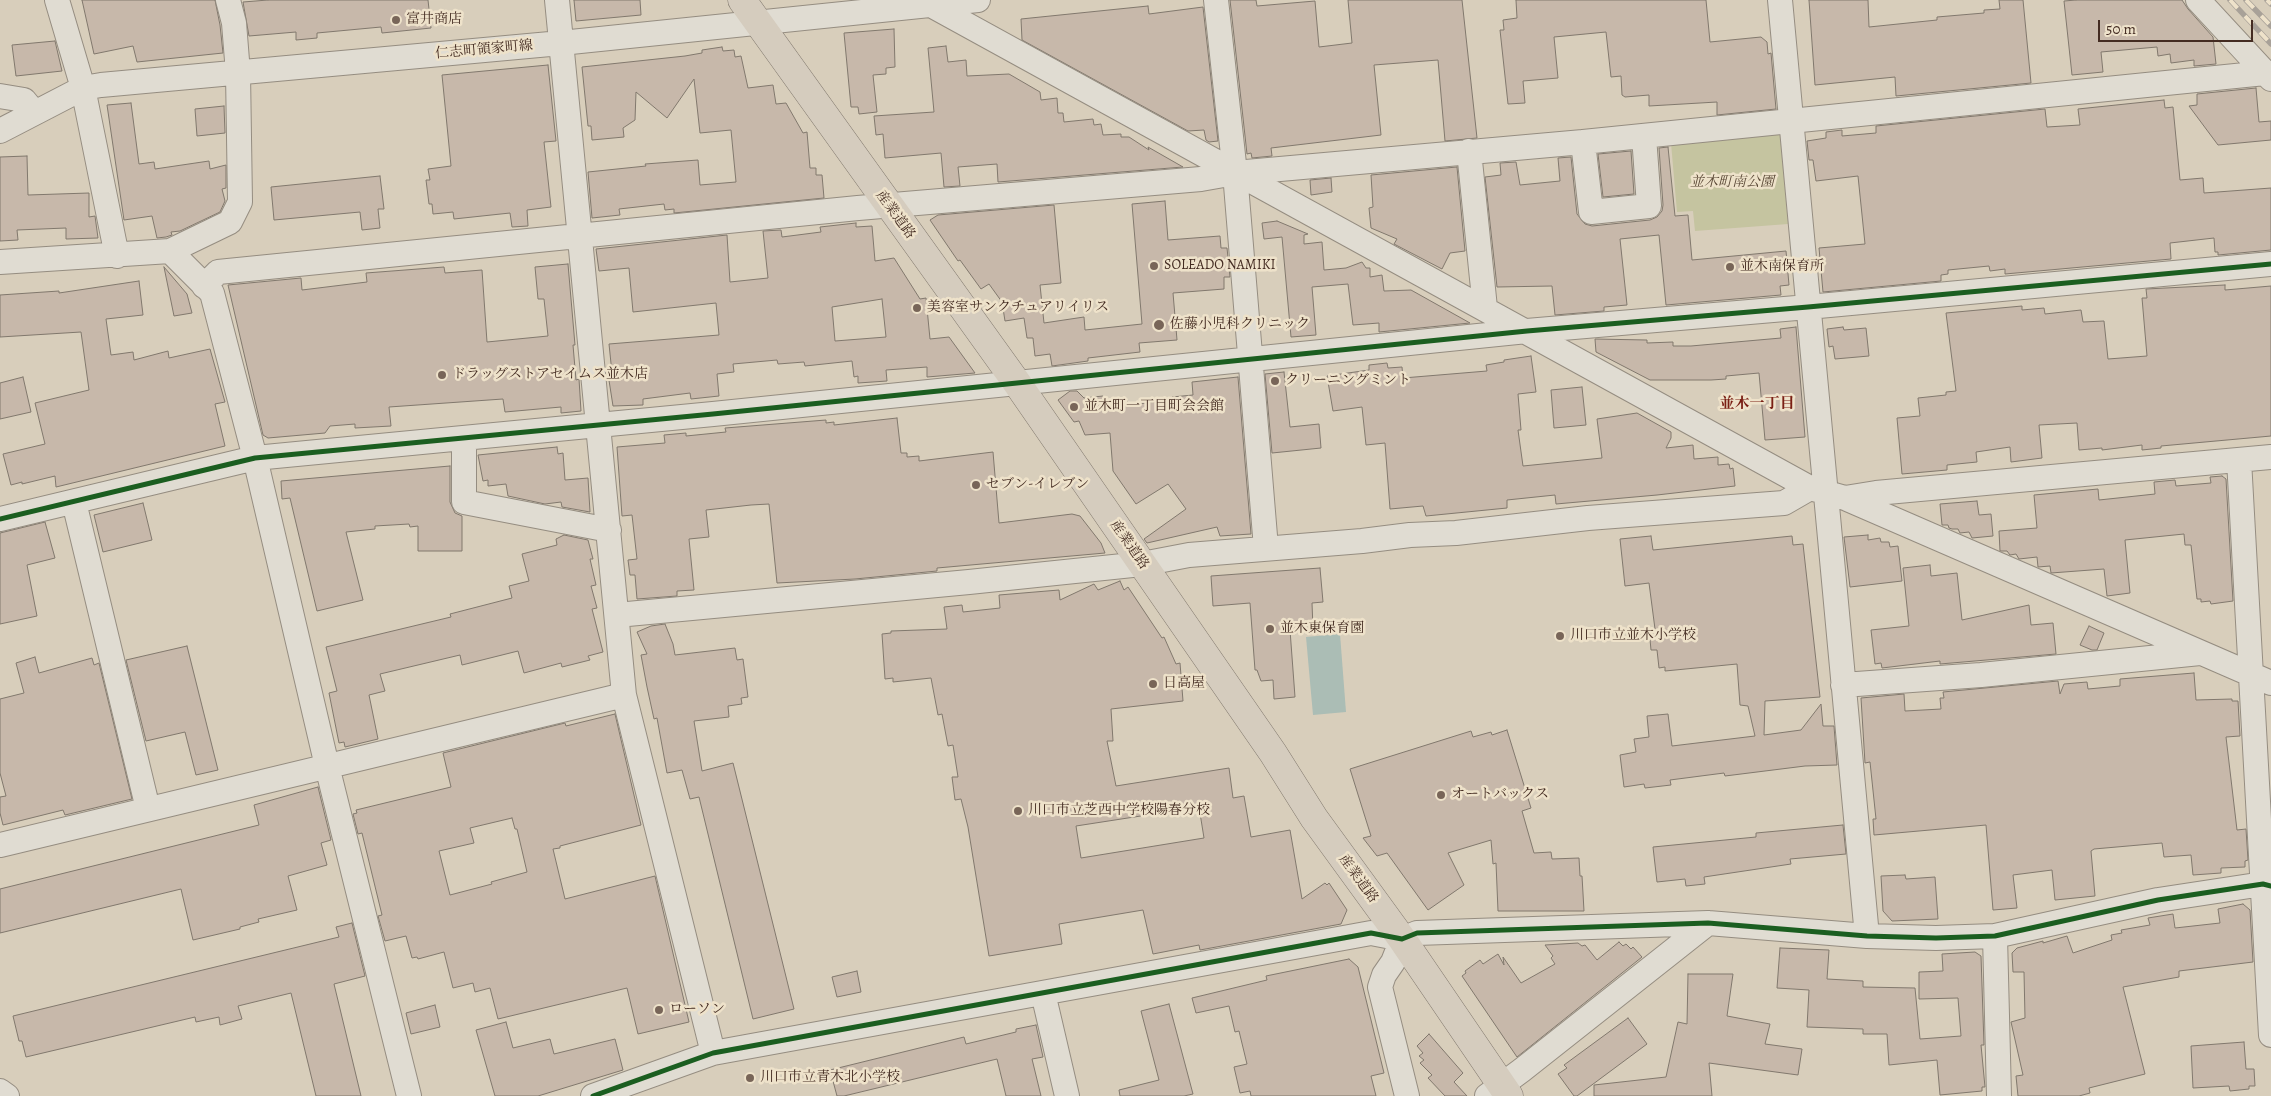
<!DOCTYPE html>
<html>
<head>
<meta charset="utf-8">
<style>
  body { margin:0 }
  #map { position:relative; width:2271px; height:1096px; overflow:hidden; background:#d8cebb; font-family:Alegreya,serif }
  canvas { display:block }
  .scale { position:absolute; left:2098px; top:20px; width:155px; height:22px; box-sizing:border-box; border:2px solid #442c22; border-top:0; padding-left:6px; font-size:15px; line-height:18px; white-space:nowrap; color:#442c22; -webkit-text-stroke:4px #eee2ca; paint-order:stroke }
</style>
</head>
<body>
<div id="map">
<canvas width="2271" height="1096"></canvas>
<div class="scale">50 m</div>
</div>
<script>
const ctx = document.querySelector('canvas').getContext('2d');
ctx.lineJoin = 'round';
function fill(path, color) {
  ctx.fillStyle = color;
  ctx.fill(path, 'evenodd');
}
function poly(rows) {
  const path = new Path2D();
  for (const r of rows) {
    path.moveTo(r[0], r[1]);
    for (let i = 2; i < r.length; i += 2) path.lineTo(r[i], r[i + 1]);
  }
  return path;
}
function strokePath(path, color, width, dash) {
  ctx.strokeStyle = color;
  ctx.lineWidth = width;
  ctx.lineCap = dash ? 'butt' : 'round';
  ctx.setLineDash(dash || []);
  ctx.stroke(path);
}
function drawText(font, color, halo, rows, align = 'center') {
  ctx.font = font + ' Alegreya,"Noto Serif JP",serif';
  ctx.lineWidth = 5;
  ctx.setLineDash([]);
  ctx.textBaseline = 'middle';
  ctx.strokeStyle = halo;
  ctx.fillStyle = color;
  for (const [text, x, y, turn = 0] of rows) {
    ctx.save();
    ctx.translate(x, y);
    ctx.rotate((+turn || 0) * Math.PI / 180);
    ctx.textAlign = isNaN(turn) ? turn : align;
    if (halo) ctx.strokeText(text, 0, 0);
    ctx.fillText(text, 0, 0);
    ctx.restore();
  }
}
const green = poly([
  [1780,133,1788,224,1695,231,1693,211,1677,212,1671,143]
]);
const water = poly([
  [1340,634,1346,712,1313,715,1306,637]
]);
const building = poly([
  [82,0,215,0,220,25,223,53,137,62,133,46,94,54,82,0],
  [268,0,428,0,431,28,382,33,381,27,317,33,317,38,296,40,296,32,249,36,243,2,268,0],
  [574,0,640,0,641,15,576,21,574,0],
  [1230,0,1256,0,1257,6,1315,1,1319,47,1352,43,1348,0,1462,0,1477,138,1445,141,1438,60,1374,65,1381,135,1271,148,1272,156,1252,158,1251,153,1247,154,1230,0],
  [1516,0,1706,0,1710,42,1761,37,1767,42,1768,54,1771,53,1776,109,1717,115,1717,102,1649,106,1649,95,1625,97,1622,95,1621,76,1611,77,1606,32,1554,37,1558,78,1523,81,1525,103,1508,104,1500,30,1504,30,1503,20,1517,18,1516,0],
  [1809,0,1868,0,1869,27,1937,20,1937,17,1984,13,1984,10,2000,9,1999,0,2023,0,2031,83,1896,96,1895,77,1815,85,1809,0],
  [2076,0,2182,0,2188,9,2213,37,2216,64,2194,66,2194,60,2171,63,2170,54,2158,56,2157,47,2101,52,2103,72,2072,75,2064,1,2076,0],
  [1148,6,1149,14,1203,7,1218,141,1209,142,1206,140,1204,130,1188,131,1022,40,1021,19,1148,6],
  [894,29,895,67,886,68,886,74,873,75,877,112,859,114,858,107,851,107,844,33,894,29],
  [55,41,62,71,16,76,12,45,55,41],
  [946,46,948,62,966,60,967,76,1009,74,1040,92,1041,100,1057,98,1058,113,1063,113,1064,122,1093,119,1094,125,1101,124,1103,135,1121,134,1121,137,1129,137,1149,150,1148,147,1183,167,998,182,997,164,958,167,960,186,944,187,941,153,885,158,883,134,876,135,874,116,934,112,928,48,946,46],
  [722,47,723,51,734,50,735,57,741,56,748,88,773,85,776,104,786,103,803,133,807,132,810,168,816,168,816,175,822,175,824,198,674,213,674,209,665,210,664,204,619,209,620,215,592,218,588,172,646,166,645,164,698,160,700,185,736,182,731,130,700,133,694,79,667,118,636,92,635,120,623,128,624,137,592,140,591,126,588,126,582,67,685,56,702,53,702,50,722,47],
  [548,65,556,141,544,142,551,207,527,210,528,226,512,227,510,213,454,219,453,212,433,214,432,204,429,204,426,180,430,180,428,169,451,166,442,75,548,65],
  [2256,88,2259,122,2271,121,2271,140,2218,145,2189,106,2197,105,2197,94,2256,88],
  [2164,100,2165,108,2173,107,2180,180,2203,178,2204,193,2271,188,2271,250,2218,255,2218,252,2215,252,2214,238,2170,243,2171,259,2005,274,2005,269,1990,271,1989,266,1948,270,1948,274,1941,275,1941,281,1823,292,1819,248,1865,244,1858,176,1816,181,1813,160,1809,160,1807,141,1826,138,1826,132,1842,130,1842,136,1876,133,1876,126,2045,109,2047,127,2080,125,2078,109,2164,100],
  [131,103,139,164,154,162,155,169,209,161,210,169,226,165,226,188,222,189,225,201,220,212,180,231,171,232,172,235,166,237,157,238,152,216,124,220,107,105,131,103],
  [224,106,225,133,197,136,195,109,224,106],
  [1668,147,1675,216,1688,215,1692,260,1786,251,1789,285,1780,286,1781,295,1666,305,1659,235,1620,239,1627,305,1604,307,1604,311,1555,315,1552,286,1497,287,1485,177,1501,175,1500,163,1516,162,1520,185,1560,181,1558,158,1571,157,1577,214,1585,224,1592,226,1650,220,1657,217,1662,211,1663,205,1659,148,1668,147],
  [1631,151,1634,194,1603,197,1598,154,1631,151],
  [27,156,28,195,89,193,89,217,95,216,98,238,66,239,66,228,17,230,18,240,0,241,0,157,27,156],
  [1457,167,1465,251,1450,253,1442,269,1394,244,1397,239,1371,228,1369,208,1373,207,1371,175,1457,167],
  [380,176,384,209,378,209,380,228,362,230,360,212,274,220,271,187,380,176],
  [1331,178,1332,192,1311,195,1310,180,1331,178],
  [1165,201,1168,240,1220,236,1221,248,1227,248,1230,277,1224,277,1224,289,1173,293,1177,340,1139,343,1140,352,1088,358,1088,361,1052,366,1050,354,1035,356,1033,338,1027,338,1024,318,1005,321,1002,302,989,284,981,289,960,260,958,261,930,220,938,215,1054,205,1061,283,1040,285,1044,323,1084,317,1085,330,1142,324,1132,204,1165,201],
  [1277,221,1308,234,1304,235,1304,244,1322,242,1324,270,1346,268,1362,262,1366,268,1370,268,1370,277,1382,275,1384,291,1411,290,1470,323,1379,332,1379,323,1353,325,1348,284,1312,287,1316,335,1291,337,1282,237,1264,239,1262,223,1277,221],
  [856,223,856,227,872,226,875,261,894,258,920,299,926,298,930,339,949,337,975,373,927,377,927,367,886,370,887,381,858,383,858,376,854,377,852,361,805,366,804,362,778,364,777,360,733,364,734,372,717,374,719,396,691,399,690,393,643,399,643,405,613,406,608,374,612,373,609,344,719,335,716,303,633,312,629,268,599,271,596,249,727,235,730,282,768,278,763,231,781,230,782,237,821,232,820,227,856,223],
  [882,299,886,337,835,341,832,307,882,299],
  [568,264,575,345,573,345,576,380,579,379,581,411,561,413,561,407,505,412,503,399,389,407,391,426,355,428,355,424,330,426,325,433,268,438,263,435,228,285,301,278,302,290,367,282,366,273,444,267,445,273,482,270,487,342,548,336,544,299,538,299,535,267,568,264],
  [164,267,187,294,192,313,174,316,164,267],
  [139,281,143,315,106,319,111,355,133,352,134,360,168,351,169,358,210,349,225,402,215,404,225,446,56,487,55,476,22,484,22,482,11,485,3,454,45,444,35,403,89,390,81,332,0,337,0,295,59,291,59,293,139,281],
  [2225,285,2225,290,2271,286,2271,436,2161,446,2161,448,2142,450,2142,445,2102,450,2102,448,2079,450,2077,423,2039,425,2042,458,2011,462,2010,447,1976,452,1977,462,1947,465,1947,470,1902,474,1897,418,1920,416,1918,398,1946,395,1946,392,1956,391,1946,313,2022,306,2022,310,2044,308,2045,314,2081,310,2083,322,2104,321,2108,359,2147,356,2142,298,2147,298,2146,289,2225,285],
  [1796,327,1805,437,1765,440,1759,373,1726,376,1726,379,1711,380,1650,380,1596,352,1595,339,1647,340,1647,343,1673,342,1673,346,1691,346,1781,338,1780,329,1796,327],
  [1843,327,1844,330,1866,328,1869,356,1835,359,1833,346,1829,347,1827,329,1843,327],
  [1531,356,1536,392,1518,394,1521,430,1518,430,1523,466,1602,458,1597,419,1637,413,1671,432,1671,438,1666,448,1693,445,1694,459,1718,457,1718,465,1729,464,1730,469,1733,468,1735,486,1657,495,1556,504,1555,495,1507,500,1507,508,1426,516,1423,506,1390,509,1385,443,1366,445,1362,407,1333,411,1327,376,1369,370,1369,365,1387,363,1388,368,1402,367,1403,378,1487,371,1486,365,1504,362,1504,360,1531,356],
  [1284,372,1290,427,1319,424,1321,448,1272,453,1265,374,1284,372],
  [23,377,31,412,0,419,0,383,23,377],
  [1238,377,1251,534,1220,536,1217,527,1147,543,1144,539,1186,509,1168,484,1136,504,1113,471,1110,433,1085,435,1079,421,1074,422,1058,400,1070,391,1077,391,1084,398,1103,396,1103,401,1127,400,1128,405,1172,400,1172,397,1193,395,1192,382,1238,377],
  [1582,387,1586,425,1554,428,1551,390,1582,387],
  [897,418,901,453,907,453,907,457,919,456,919,461,993,452,999,523,1072,514,1080,516,1101,543,1105,553,937,568,937,571,855,579,777,583,769,504,751,505,706,510,709,537,689,539,694,590,677,591,677,596,637,599,635,575,630,575,628,560,637,559,632,515,622,516,617,447,665,443,664,435,686,433,686,436,726,432,725,428,826,420,826,423,834,422,834,425,897,418],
  [557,447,558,454,563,453,565,480,588,478,590,512,562,507,561,502,545,504,508,496,506,484,488,486,488,480,483,481,478,455,557,447],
  [450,466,450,502,455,513,462,516,462,551,418,551,418,526,410,527,409,524,375,526,375,529,346,532,363,600,317,611,290,498,282,499,281,481,450,466],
  [2222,476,2226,479,2233,601,2211,604,2210,601,2201,602,2201,599,2197,599,2191,545,2185,545,2184,534,2125,540,2130,593,2107,596,2104,569,2051,573,2050,566,2038,567,2037,557,2019,559,2016,554,2010,555,2007,551,2000,551,1999,531,2037,528,2034,495,2098,489,2099,500,2155,494,2154,482,2175,480,2176,486,2211,483,2210,477,2222,476],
  [1977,501,1979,515,1991,514,1993,536,1972,538,1969,532,1960,533,1958,529,1952,529,1949,528,1948,525,1942,525,1940,504,1977,501],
  [143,503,152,540,103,552,94,515,143,503],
  [45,522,55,558,27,565,37,616,0,624,0,533,45,522],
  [564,535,588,540,593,559,590,559,596,585,591,586,597,608,592,609,603,652,588,656,590,660,562,667,561,663,524,673,518,651,462,665,460,655,380,674,385,691,369,695,378,739,345,747,344,742,339,743,329,693,337,691,326,647,451,617,450,614,512,598,509,586,529,581,522,554,557,545,556,539,564,535],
  [1868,535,1868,540,1880,538,1881,542,1889,542,1890,547,1898,546,1902,581,1850,587,1844,537,1868,535],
  [1651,536,1653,550,1792,536,1793,545,1803,544,1820,697,1765,701,1764,735,1801,730,1821,704,1823,726,1834,726,1837,765,1805,766,1725,776,1724,773,1670,780,1671,785,1645,788,1644,784,1624,787,1620,755,1636,752,1634,739,1649,737,1647,716,1668,714,1672,746,1755,736,1748,706,1740,705,1737,664,1665,671,1665,667,1659,668,1657,650,1651,650,1649,629,1655,629,1649,583,1625,586,1620,539,1651,536],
  [1930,565,1931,576,1957,573,1962,620,2029,605,2031,625,2053,623,2056,654,1940,664,1940,661,1882,668,1881,663,1875,664,1871,630,1909,626,1903,568,1930,565],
  [1320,568,1323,602,1312,603,1313,629,1290,630,1295,697,1274,699,1273,680,1261,681,1257,670,1255,670,1250,603,1213,606,1211,576,1320,568],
  [1120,581,1124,590,1128,587,1162,638,1164,637,1176,664,1180,663,1183,701,1111,709,1113,741,1107,741,1116,786,1229,768,1233,798,1244,796,1251,837,1290,830,1302,899,1325,883,1327,885,1329,883,1347,910,1341,924,1200,950,1199,945,1153,954,1143,910,1059,924,1062,944,989,956,968,827,961,799,955,800,952,777,958,777,953,745,948,746,942,714,938,715,931,678,893,682,893,678,885,679,882,634,891,633,891,631,947,629,944,607,962,605,963,612,1000,608,999,595,1059,590,1060,600,1094,584,1098,590,1120,581],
  [1199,807,1204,838,1081,858,1076,826,1199,807],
  [665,624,673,644,675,655,735,648,737,660,743,659,748,697,741,698,742,704,728,706,729,717,694,721,702,771,733,763,794,1009,753,1019,699,797,690,799,682,770,667,773,657,718,654,719,647,687,641,655,647,654,637,632,651,626,665,624],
  [2089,626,2104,633,2097,650,2092,650,2080,645,2089,626],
  [187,646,218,770,196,775,185,732,146,741,126,660,187,646],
  [35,657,39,673,92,658,94,665,99,663,132,799,65,815,63,810,3,825,0,813,0,797,6,796,0,773,0,699,24,693,16,663,35,657],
  [2194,673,2196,700,2232,699,2232,701,2238,701,2240,736,2226,737,2237,830,2246,829,2248,860,2245,861,2245,867,2221,868,2221,873,2193,875,2191,855,2164,857,2162,843,2094,849,2091,851,2095,896,2055,900,2052,870,2013,875,2017,908,1993,910,1986,825,1874,835,1873,819,1876,819,1870,762,1865,763,1861,698,1904,694,1905,711,1941,709,1940,698,1944,698,1943,692,2058,681,2060,694,2064,684,2087,682,2088,689,2120,686,2120,679,2194,673],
  [615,714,641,825,560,846,560,848,553,849,565,899,655,876,689,1022,638,1034,627,988,498,1019,490,988,475,992,473,983,453,988,444,952,418,959,417,957,412,958,406,936,385,941,378,916,382,915,362,833,358,834,353,814,357,813,356,810,451,787,443,753,565,723,566,726,615,714],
  [512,818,515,829,517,829,527,872,491,882,492,884,450,895,439,851,474,843,470,828,512,818],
  [1507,730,1531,808,1522,811,1534,853,1551,852,1552,859,1579,858,1580,876,1582,876,1584,911,1498,911,1496,863,1493,864,1491,840,1448,853,1464,885,1428,910,1387,853,1377,856,1363,838,1371,836,1350,769,1471,731,1473,737,1491,732,1492,735,1507,730],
  [318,787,331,840,321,843,327,865,288,876,297,910,258,919,259,922,240,927,240,929,193,940,181,889,0,933,0,889,259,825,254,805,318,787],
  [1843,825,1846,854,1790,859,1791,864,1704,877,1705,884,1686,886,1685,879,1657,882,1653,847,1756,837,1756,833,1843,825],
  [1905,875,1906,879,1935,877,1938,919,1892,921,1883,911,1881,876,1905,875],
  [2243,904,2250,910,2253,962,2179,971,2179,977,2123,987,2145,1074,2089,1088,2090,1093,2079,1096,2018,1096,2016,1076,2023,1075,2011,1022,2025,1018,2024,972,2013,972,2012,953,2017,948,2043,941,2043,943,2067,936,2073,953,2112,940,2111,935,2122,933,2121,930,2150,925,2148,918,2173,914,2175,928,2220,923,2218,909,2243,904],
  [352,923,365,976,334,984,361,1096,316,1096,291,993,238,1006,242,1019,220,1025,219,1017,196,1022,195,1017,26,1057,22,1041,19,1041,13,1016,339,937,336,927,352,923],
  [1619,942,1623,946,1626,944,1631,949,1633,947,1642,957,1517,1057,1462,976,1466,973,1465,971,1480,960,1483,964,1498,954,1504,965,1503,957,1521,983,1555,964,1551,958,1553,956,1545,945,1578,943,1582,946,1585,945,1597,960,1619,942],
  [1780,948,1829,950,1827,979,1863,981,1863,987,1915,988,1920,1039,1961,1036,1958,998,1919,999,1919,972,1943,971,1942,954,1975,952,1981,956,1984,1045,1981,1045,1985,1087,1982,1087,1982,1091,1940,1095,1937,1060,1889,1065,1887,1034,1863,1034,1863,1029,1807,1027,1809,990,1777,988,1780,948],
  [1349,959,1358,967,1384,1073,1371,1076,1376,1096,1251,1096,1250,1091,1240,1093,1234,1067,1247,1064,1239,1031,1235,1032,1229,1006,1196,1013,1192,998,1267,980,1266,976,1349,959],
  [857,971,861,992,837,997,832,977,857,971],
  [1688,974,1733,974,1727,1016,1770,1024,1765,1044,1802,1049,1798,1075,1709,1063,1712,1096,1594,1096,1594,1085,1666,1077,1678,1022,1687,1024,1688,974],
  [1169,1004,1193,1094,1184,1096,1120,1096,1119,1090,1159,1080,1141,1011,1169,1004],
  [435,1005,440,1027,411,1034,406,1013,435,1005],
  [1628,1018,1647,1044,1577,1096,1574,1096,1558,1074,1567,1068,1564,1065,1628,1018],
  [506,1022,513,1048,550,1039,554,1054,615,1039,623,1070,538,1096,495,1096,476,1030,506,1022],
  [1036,1025,1043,1057,1032,1059,1041,1096,1006,1096,997,1059,844,1096,837,1096,830,1070,964,1037,966,1044,1016,1032,1016,1029,1036,1025],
  [1429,1034,1463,1073,1454,1082,1467,1096,1445,1096,1428,1078,1432,1075,1420,1063,1424,1060,1419,1056,1423,1053,1417,1046,1429,1034],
  [2244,1042,2246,1069,2254,1069,2255,1086,2249,1086,2249,1089,2230,1091,2229,1086,2193,1088,2191,1046,2244,1042]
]);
const minor = poly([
  [57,0,83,88,117,256],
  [557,0,624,695,713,1053],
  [1216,0,1235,173,1266,548],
  [1780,0,1867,936],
  [2198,0,2271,79],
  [931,5,1810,488,1845,498,2271,683],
  [0,96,24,100,34,112],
  [0,131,83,88,101,85,561,43,978,0],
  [1583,142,1591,212,1649,206,1644,136],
  [1469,151,1485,308],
  [170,251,230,222,240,202,238,73,234,23,228,0],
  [0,262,170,251,212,293,255,458,327,766,409,1096],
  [204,286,218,272,858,208,1201,179,1235,173,1583,142,2265,73],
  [464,438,464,502,609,530],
  [2239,460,2271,1035],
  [1845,498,1876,493,2271,457],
  [74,502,148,809],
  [0,519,255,458,713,414,1527,331,1808,307,2271,264],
  [617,615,969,582,1142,564,1189,555,1362,541,1410,535,1456,533,1588,518,1784,503,1810,488],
  [1843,685,1981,675,2200,653],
  [0,845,624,695],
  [1995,936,1999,1096],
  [1402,939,1393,962,1384,975,1380,987,1407,1096],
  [1043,993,1067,1096],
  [0,1091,7,1096],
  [593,1096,713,1053,1371,933,1402,939,1417,933,1708,923,1867,936,1936,938,1995,936,2158,900,2263,884,2271,886],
  [1487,1096,1522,1070,1708,923]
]);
const major = poly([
  [742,0,1017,383,1273,753,1314,818,1402,939,1509,1096]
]);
const rail = poly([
  [2230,0,2271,44],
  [2246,0,2271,26],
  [2267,0,2271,4]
]);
const cycleway = poly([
  [0,519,255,458,713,414,1527,331,1808,307,2271,264],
  [593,1096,713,1053,1371,933,1402,939,1417,933,1708,923,1867,936,1936,938,1995,936,2158,900,2263,884,2271,886]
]);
const markers = [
  [396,20,5,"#786558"],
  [1154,266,5,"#786558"],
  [1730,267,5,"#786558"],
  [917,308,5,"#786558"],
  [1159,325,6,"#786558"],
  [442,375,5,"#786558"],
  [1275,381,5,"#786558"],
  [1074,407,5,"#786558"],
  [976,485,5,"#786558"],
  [1270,629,5,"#786558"],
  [1560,636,5,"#786558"],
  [1153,684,5,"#786558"],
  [1441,795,5,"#786558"],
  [1018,811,5,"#786558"],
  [659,1010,5,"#786558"],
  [750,1078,5,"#786558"]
];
const poiNames = [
  ["富井商店",406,20],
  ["SOLEADO NAMIKI",1164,266],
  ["並木南保育所",1740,267],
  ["美容室サンクチュアリイリス",927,308],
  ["佐藤小児科クリニック",1170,325],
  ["ドラッグストアセイムス並木店",452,375],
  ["クリーニングミント",1285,381],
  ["並木町一丁目町会会館",1084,407],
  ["セブン-イレブン",986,485],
  ["並木東保育園",1280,629],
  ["川口市立並木小学校",1570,636],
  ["日高屋",1163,684],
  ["オートバックス",1451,795],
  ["川口市立芝西中学校陽春分校",1028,811],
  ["ローソン",669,1010],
  ["川口市立青木北小学校",760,1078]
];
const streetNames = [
  ["仁志町領家町線",484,50,-5],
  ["産業道路",895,215,54],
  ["産業道路",1129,545,55],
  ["産業道路",1358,879,54]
];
const parkNames = [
  ["並木町南公園",1732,183]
];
const neighbourhoodNames = [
  ["並木一丁目",1757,404]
];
fill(green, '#c5c4a0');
fill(water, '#abbdb5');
fill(building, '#c7b8aa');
strokePath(building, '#81786d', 1);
strokePath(minor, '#958d81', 26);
strokePath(major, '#81786d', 29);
strokePath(minor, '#e0dcd2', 24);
strokePath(major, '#d5ccbe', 28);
strokePath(rail, '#a8a198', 5.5);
strokePath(rail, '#eee2ca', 4, [11]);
strokePath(cycleway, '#1b5e20', 5);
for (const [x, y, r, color] of markers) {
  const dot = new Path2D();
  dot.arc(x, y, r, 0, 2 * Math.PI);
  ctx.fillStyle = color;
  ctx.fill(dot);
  strokePath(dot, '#eee2ca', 2);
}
drawText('14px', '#442c22', '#eee2ca', poiNames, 'left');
drawText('14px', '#442c22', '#eee2ca', streetNames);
drawText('italic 14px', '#5b4937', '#eee2ca', parkNames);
drawText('bold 15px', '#7a1f14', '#eee2ca', neighbourhoodNames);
</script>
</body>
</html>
